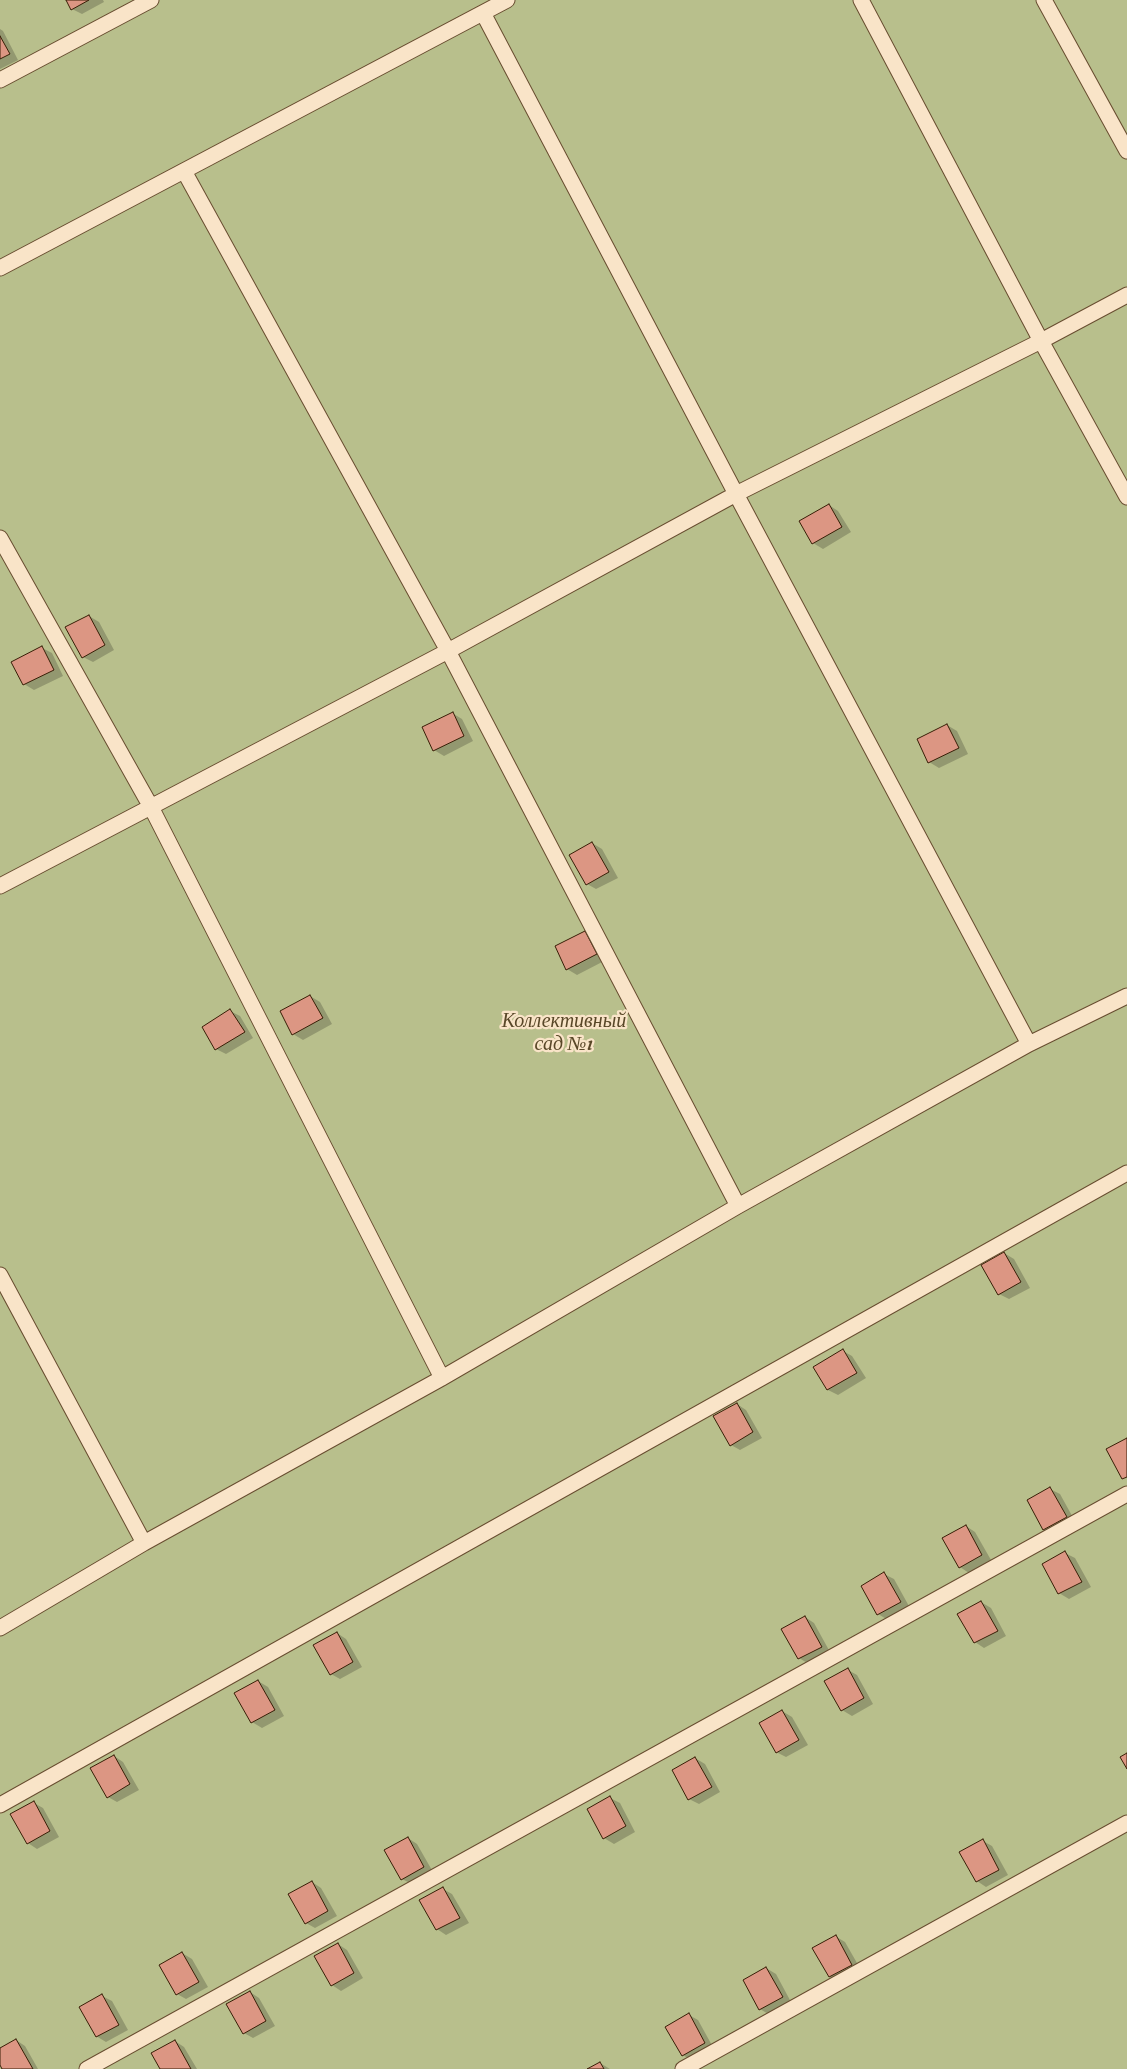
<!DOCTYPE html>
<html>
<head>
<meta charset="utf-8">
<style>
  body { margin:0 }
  canvas { display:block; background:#f6d6ab }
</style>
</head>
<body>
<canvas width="1127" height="2069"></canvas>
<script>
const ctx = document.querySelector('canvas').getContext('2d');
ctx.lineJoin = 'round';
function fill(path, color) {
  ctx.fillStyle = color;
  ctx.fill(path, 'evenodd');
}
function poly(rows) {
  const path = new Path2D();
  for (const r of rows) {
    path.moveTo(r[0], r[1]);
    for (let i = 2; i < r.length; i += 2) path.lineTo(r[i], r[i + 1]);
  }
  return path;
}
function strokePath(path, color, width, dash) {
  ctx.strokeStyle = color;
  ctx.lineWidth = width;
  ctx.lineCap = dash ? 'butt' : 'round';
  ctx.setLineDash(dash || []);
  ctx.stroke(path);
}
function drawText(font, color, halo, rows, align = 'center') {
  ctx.font = font + ' "IM FELL DW Pica",serif';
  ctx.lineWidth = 4.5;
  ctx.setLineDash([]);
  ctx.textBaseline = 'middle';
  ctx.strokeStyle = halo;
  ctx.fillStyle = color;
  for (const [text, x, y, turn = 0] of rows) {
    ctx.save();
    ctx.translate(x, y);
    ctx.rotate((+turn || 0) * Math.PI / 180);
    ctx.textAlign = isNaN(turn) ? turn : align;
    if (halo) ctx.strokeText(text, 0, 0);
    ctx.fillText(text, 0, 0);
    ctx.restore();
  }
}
const green = poly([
  [0,0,1127,0,1127,2069,0,2069]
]);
const shadow = poly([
  [68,0,103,0,104,2,82,14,72,9],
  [0,29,3,31,18,60,0,69],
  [829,505,838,511,851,532,823,549,813,543,801,522],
  [89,616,99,622,114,650,93,662,83,657],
  [42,648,52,653,63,676,34,690,24,684],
  [452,713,462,719,473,741,444,756,434,750],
  [947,725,957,731,968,754,939,768,929,762],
  [592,843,602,849,618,878,596,889,587,884],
  [585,932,595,938,606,960,577,975,567,969],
  [310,996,320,1002,332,1024,303,1040,293,1034],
  [230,1011,240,1016,253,1038,226,1054,216,1049],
  [1004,1253,1014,1259,1030,1288,1009,1299,999,1294],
  [843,1351,852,1356,866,1378,838,1395,828,1390,815,1368],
  [737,1404,746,1410,762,1438,740,1450,731,1445],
  [1050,1489,1060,1494,1076,1523,1054,1535,1044,1529],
  [966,1526,975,1532,991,1560,969,1573,960,1567],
  [1065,1553,1075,1558,1091,1587,1069,1599,1059,1593],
  [884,1574,894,1579,910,1608,888,1620,878,1614,863,1586],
  [981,1602,991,1608,1006,1636,984,1648,975,1642],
  [805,1617,814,1623,830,1652,809,1664,799,1658,783,1630],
  [337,1633,346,1639,362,1667,340,1679,331,1674],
  [848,1670,857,1675,873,1704,852,1716,842,1710],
  [258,1681,268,1687,284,1716,262,1728,252,1722],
  [782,1711,792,1717,808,1745,786,1757,776,1752],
  [114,1756,123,1762,139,1790,117,1802,108,1797],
  [695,1758,705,1764,720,1792,699,1804,689,1799],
  [610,1798,620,1803,635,1832,614,1844,604,1838],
  [34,1803,43,1808,59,1837,37,1849,28,1843],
  [408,1838,417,1844,433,1872,412,1884,402,1879],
  [983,1841,992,1846,1008,1875,986,1887,977,1881],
  [312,1882,321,1888,337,1916,315,1928,306,1923],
  [443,1889,452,1894,469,1923,446,1935,437,1929],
  [835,1936,845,1942,861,1970,839,1982,830,1977],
  [338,1944,347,1950,363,1978,341,1991,332,1985],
  [182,1953,192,1959,208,1987,186,1999,177,1994],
  [766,1968,776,1974,791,2002,770,2015,760,2009],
  [250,1992,259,1998,275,2026,253,2038,244,2033],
  [102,1996,112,2001,128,2030,106,2042,96,2036],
  [689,2015,698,2020,714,2049,692,2061,683,2055],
  [16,2040,25,2046,38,2069,3,2069,0,2063,0,2049],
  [175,2041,184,2047,197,2069,162,2069],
  [600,2063,610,2069,590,2069]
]);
const building = poly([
  [66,0,89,0,71,10,66,0],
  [0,36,10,54,0,59,0,36],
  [829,504,842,527,812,544,799,521,829,504],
  [89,615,105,645,82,658,65,627,89,615],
  [42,646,54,670,23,685,11,662,42,646],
  [453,712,464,736,433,751,422,727,453,712],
  [947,724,959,748,928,763,917,739,947,724],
  [592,842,609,872,586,885,569,855,592,842],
  [585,931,597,954,566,970,555,946,585,931],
  [310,995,323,1018,292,1035,280,1011,310,995],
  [230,1009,245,1032,215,1050,202,1027,230,1009],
  [1004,1252,1021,1282,998,1295,981,1265,1004,1252],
  [843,1349,857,1373,827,1390,813,1367,843,1349],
  [737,1403,753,1432,730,1446,713,1416,737,1403],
  [1127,1438,1127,1477,1122,1479,1106,1449,1127,1438],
  [1050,1487,1067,1517,1043,1530,1027,1500,1050,1487],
  [966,1525,982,1555,959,1568,942,1538,966,1525],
  [1065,1551,1082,1582,1058,1594,1042,1564,1065,1551],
  [884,1572,901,1602,877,1615,861,1586,884,1572],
  [981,1601,998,1631,974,1643,957,1614,981,1601],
  [805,1616,822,1647,798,1659,781,1629,805,1616],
  [337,1632,353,1662,330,1675,313,1645,337,1632],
  [848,1668,864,1698,841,1711,824,1681,848,1668],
  [258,1680,275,1710,251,1723,234,1693,258,1680],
  [782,1710,799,1740,776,1753,759,1723,782,1710],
  [1127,1753,1127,1769,1120,1757,1127,1753],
  [114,1755,130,1784,107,1798,90,1768,114,1755],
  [695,1757,712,1787,688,1800,672,1770,695,1757],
  [610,1796,626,1826,603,1839,587,1809,610,1796],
  [34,1801,50,1831,27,1844,10,1814,34,1801],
  [408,1837,424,1867,401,1880,384,1850,408,1837],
  [983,1839,999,1870,976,1882,959,1852,983,1839],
  [312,1881,328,1911,305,1924,288,1894,312,1881],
  [443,1887,460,1918,436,1930,419,1900,443,1887],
  [836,1935,852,1965,829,1977,812,1948,836,1935],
  [338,1943,354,1973,331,1986,314,1956,338,1943],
  [182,1952,199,1982,176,1995,159,1965,182,1952],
  [766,1967,783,1997,759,2010,743,1980,766,1967],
  [250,1991,266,2021,243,2034,226,2004,250,1991],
  [102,1994,119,2025,96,2037,79,2007,102,1994],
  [689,2013,705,2043,682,2056,665,2027,689,2013],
  [16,2039,33,2069,2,2069,0,2065,0,2048,16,2039],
  [175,2040,191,2069,160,2069,151,2053,175,2040],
  [600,2062,604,2069,587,2069,600,2062]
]);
const service = poly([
  [861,0,1041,341,1127,497],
  [1044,0,1127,151],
  [483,13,736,494,1029,1044],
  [0,80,151,0],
  [184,171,448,651,738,1206],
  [0,268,507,0],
  [0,538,151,807,442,1378],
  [0,886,448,651,736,494,1041,341,1127,295],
  [0,1275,144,1543],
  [0,1628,144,1543,442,1378,738,1206,1029,1044,1127,996],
  [0,1805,1127,1173],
  [87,2069,1127,1494],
  [683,2069,1127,1823]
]);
const parkNames = [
  ["Коллективный",564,1023],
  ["сад №1",564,1046]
];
fill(green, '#b8bf8c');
fill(shadow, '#0003');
fill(building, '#dc9683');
strokePath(building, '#391f07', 1);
strokePath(service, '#684d30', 17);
strokePath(service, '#f9e4c8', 15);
drawText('italic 20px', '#594728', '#f9e4c8', parkNames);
</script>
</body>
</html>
